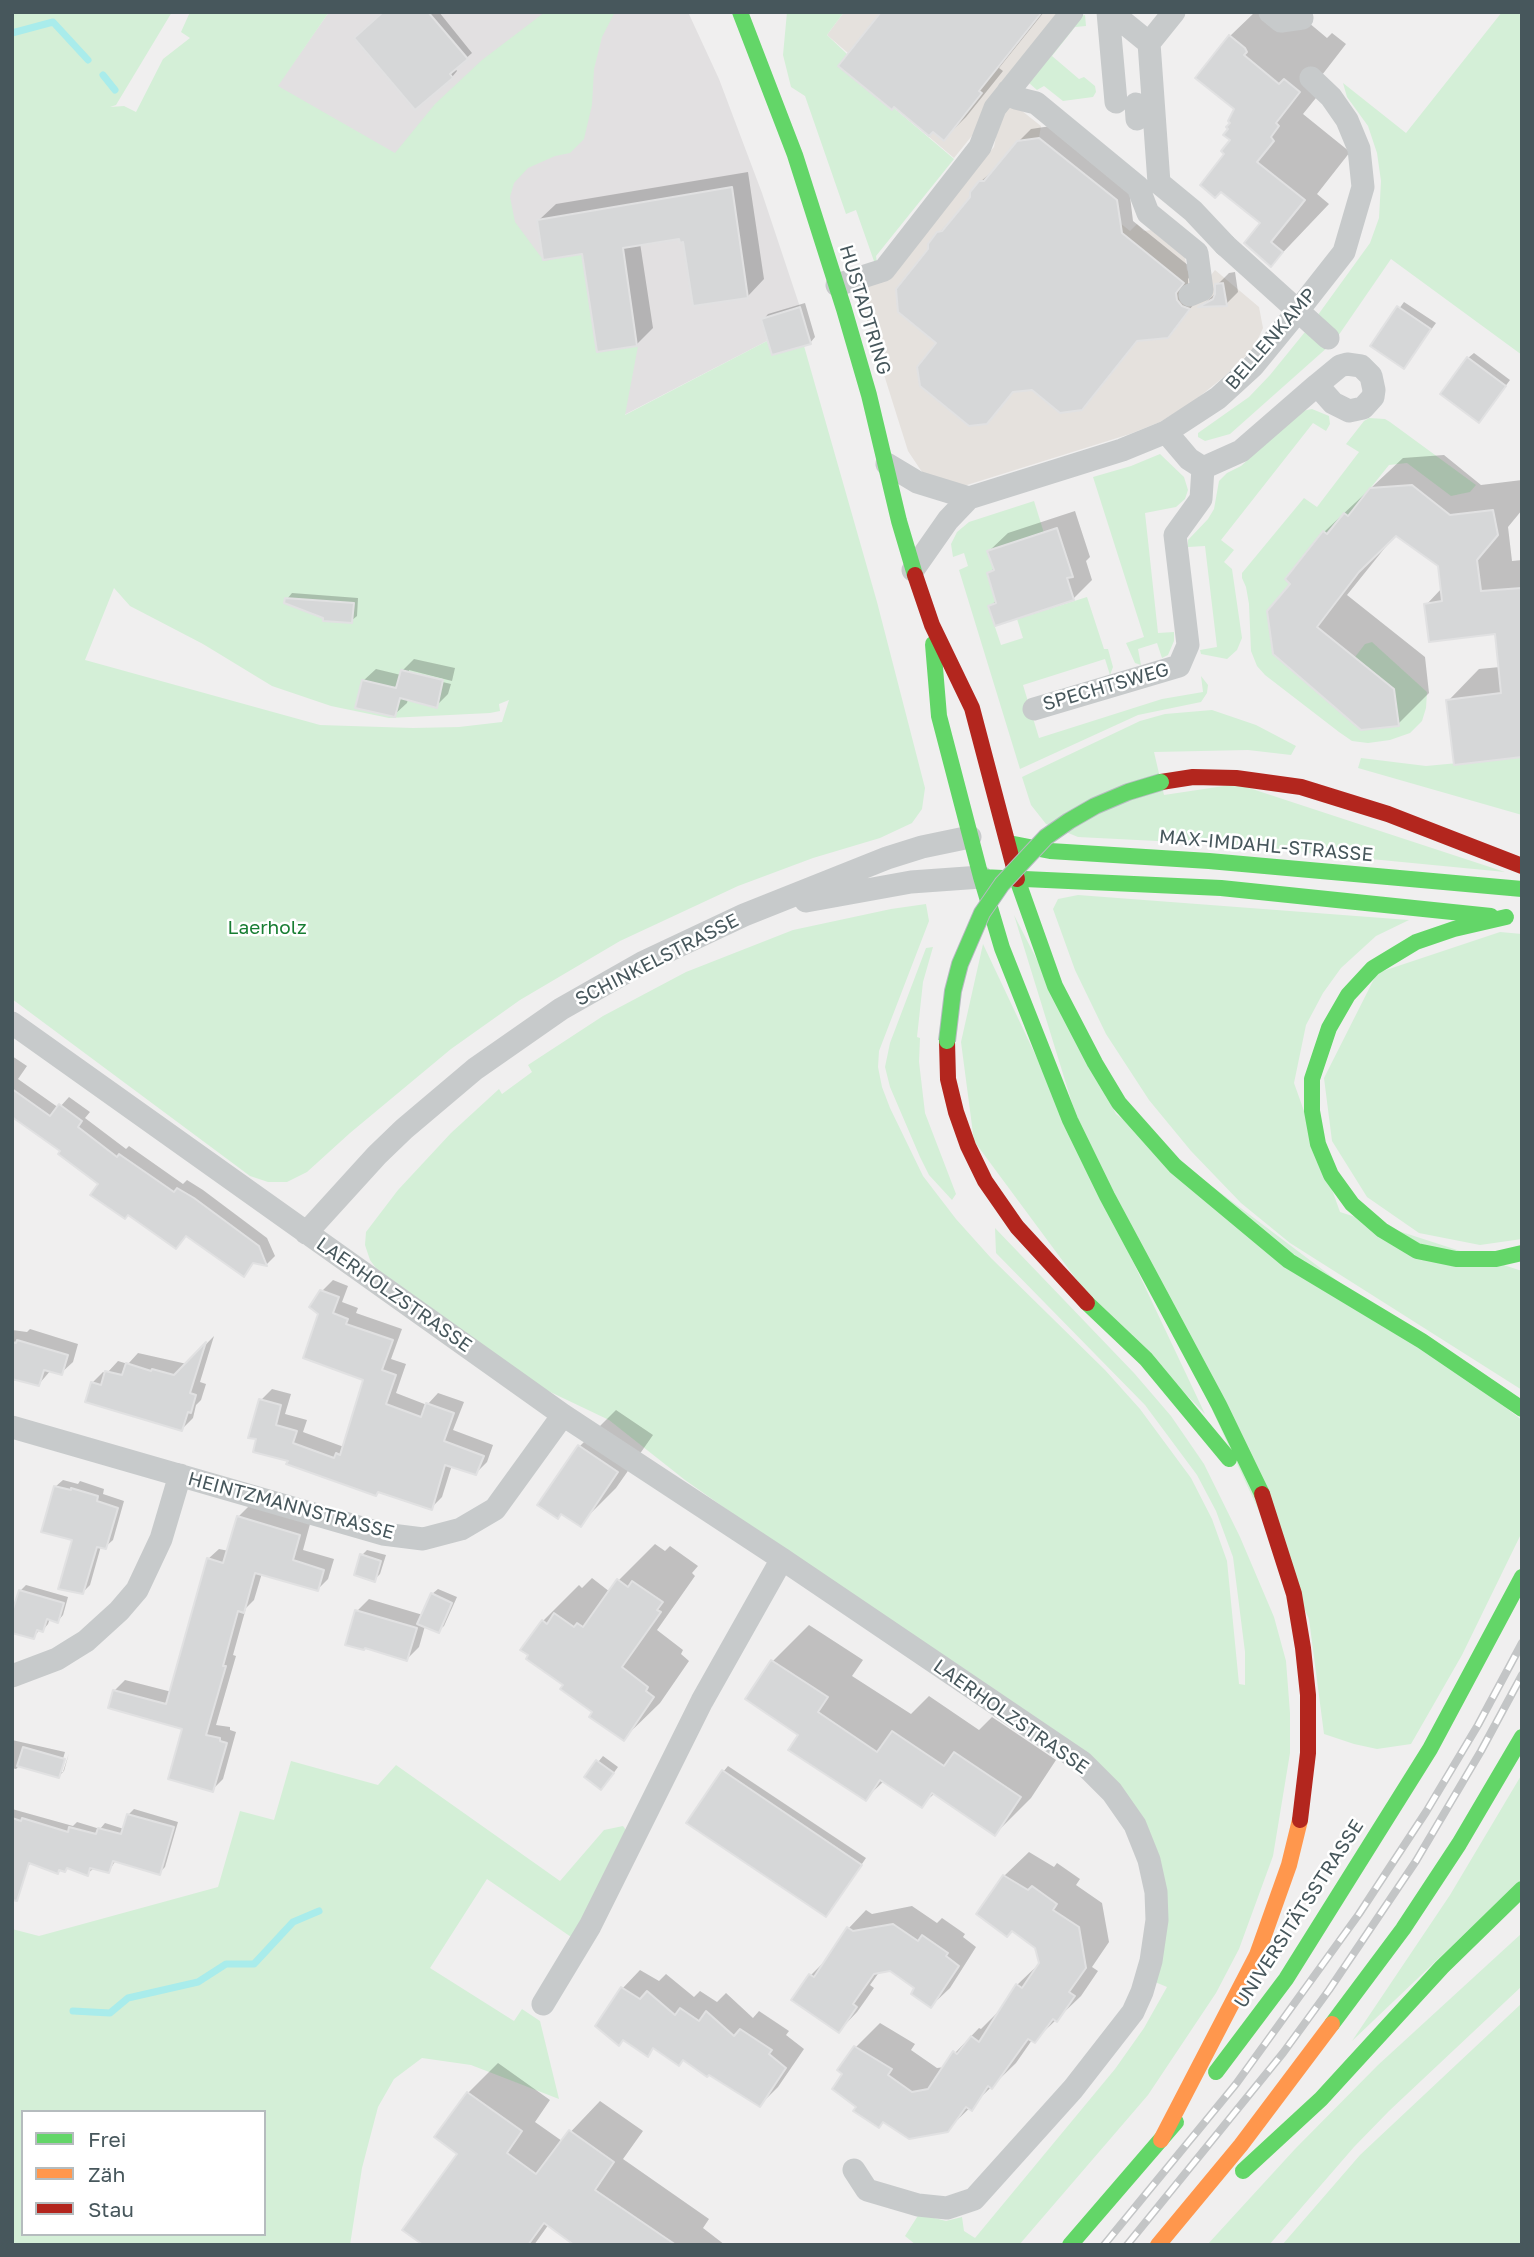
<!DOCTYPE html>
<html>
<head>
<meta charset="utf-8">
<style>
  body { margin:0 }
  #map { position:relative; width:1534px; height:2257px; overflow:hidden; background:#f0efef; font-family:"Golos Text",sans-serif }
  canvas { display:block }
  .frame { position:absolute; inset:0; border:14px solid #47575c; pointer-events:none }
  .legend { position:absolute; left:21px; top:2110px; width:245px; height:126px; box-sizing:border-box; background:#fff; border:2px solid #b5bcbe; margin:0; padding:9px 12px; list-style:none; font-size:21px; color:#47575c }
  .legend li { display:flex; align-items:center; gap:14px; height:35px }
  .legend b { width:35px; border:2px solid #b5bcbe }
</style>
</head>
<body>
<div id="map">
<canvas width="1534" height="2257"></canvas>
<div class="frame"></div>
<ul class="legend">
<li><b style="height:9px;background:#63d668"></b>Frei</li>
<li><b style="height:9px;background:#ff974d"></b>Zäh</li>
<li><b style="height:9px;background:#b3261e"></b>Stau</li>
</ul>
</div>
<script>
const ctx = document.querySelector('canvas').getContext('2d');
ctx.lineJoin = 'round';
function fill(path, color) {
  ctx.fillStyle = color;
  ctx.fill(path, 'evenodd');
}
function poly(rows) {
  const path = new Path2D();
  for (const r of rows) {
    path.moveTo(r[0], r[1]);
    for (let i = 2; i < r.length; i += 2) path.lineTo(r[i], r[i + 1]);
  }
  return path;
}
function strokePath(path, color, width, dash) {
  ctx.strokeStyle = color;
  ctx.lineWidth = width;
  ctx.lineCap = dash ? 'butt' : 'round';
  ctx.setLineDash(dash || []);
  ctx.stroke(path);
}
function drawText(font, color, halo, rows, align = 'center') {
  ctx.font = font + ' "Golos Text",sans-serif';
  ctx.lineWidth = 5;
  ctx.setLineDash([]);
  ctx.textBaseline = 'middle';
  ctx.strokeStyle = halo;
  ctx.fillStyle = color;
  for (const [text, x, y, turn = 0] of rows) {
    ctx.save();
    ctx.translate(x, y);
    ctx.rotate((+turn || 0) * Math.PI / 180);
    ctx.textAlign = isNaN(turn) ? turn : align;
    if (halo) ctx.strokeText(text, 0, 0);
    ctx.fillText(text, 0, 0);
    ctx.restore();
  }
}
const commercial = poly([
  [844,12,1072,12,954,158,895,108,892,110,838,66,848,53,827,35],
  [1012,103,1041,126,1039,138,1117,200,1120,223,1130,231,1137,224,1144,231,1151,230,1185,257,1187,270,1193,276,1207,280,1215,270,1259,307,1263,328,1254,348,1225,376,1194,401,1160,422,1130,434,967,485,951,485,922,472,908,451,857,289,885,281,994,147,999,121]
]);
const education = poly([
  [329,12,688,12,719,79,762,193,800,307,761,319,767,341,624,415,277,86]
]);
const green = poly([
  [12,12,172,12,116,105,110,107,124,106,136,112,163,59,190,38,181,32,190,12,329,12,278,86,395,153,435,104,482,60,545,12,615,12,602,37,594,69,592,105,584,139,570,153,555,156,528,168,514,183,510,197,515,222,544,261,582,254,596,352,638,346,625,415,767,341,772,355,804,346,877,602,925,788,922,809,912,823,880,838,813,858,738,886,620,941,520,1000,451,1049,350,1133,307,1172,287,1182,268,1182,250,1176,12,999],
  [114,588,130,606,203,644,272,686,331,706,389,718,490,713,500,711,499,704,509,700,502,722,459,727,413,728,320,725,85,660],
  [787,12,844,12,827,35,847,54,838,66,892,110,894,108,954,159,876,256,877,263,875,264,856,210,846,214,805,96,791,87,783,55],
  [1502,12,1522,12,1522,355,1391,259,1336,339,1315,319,1370,243,1379,218,1381,181,1377,153,1368,126,1347,97,1343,83,1406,133],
  [1085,15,1086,26,1075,27,1052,56,1079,79,1084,77,1095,86,1096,92,1093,97,1063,101,1044,86,1037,90,1029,83,1078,16],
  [1309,327,1329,346,1230,434,1205,441,1198,437,1198,433,1249,397,1270,375],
  [1312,409,1329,416,1330,424,1326,431,1313,423,1221,540,1234,550,1224,562,1232,569,1242,638,1237,650,1227,659,1201,654,1200,650,1217,647,1205,546,1188,547,1188,540,1208,519,1214,509,1219,481,1227,473,1241,466,1302,411],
  [1369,418,1385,419,1390,422,1476,485,1470,492,1451,496,1407,463,1389,465,1348,516,1344,513,1285,579,1290,584,1267,611,1273,654,1361,730,1399,726,1394,689,1355,657,1365,644,1372,642,1427,692,1426,708,1422,721,1410,733,1390,740,1368,743,1352,741,1339,732,1265,675,1257,666,1251,651,1249,604,1246,587,1242,578,1242,573,1304,498,1317,507,1359,452,1346,444,1364,421],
  [1160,454,1184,477,1188,490,1185,499,1176,507,1145,513,1158,633,1174,632,1174,641,1168,655,1162,658,1157,643,1138,649,1141,665,1135,663,1126,643,1144,637,1093,477,1131,466],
  [1034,501,1044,533,988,551,994,570,987,573,996,603,988,606,1001,645,1023,638,1017,619,1087,597,1104,649,1108,649,1113,667,1110,675,1105,659,1023,685,1039,738,1162,699,1203,692,1201,676,1208,685,1207,693,1201,702,1138,715,1020,769,959,570,968,566,964,553,953,557,951,544,957,532,969,522],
  [1212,710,1256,725,1277,736,1296,746,1291,755,1248,750,1154,752,1164,795,1237,784,1505,872,1216,844,1078,837,1046,824,1031,805,1022,777,1140,721,1165,714],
  [1522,757,1522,815,1358,768,1361,758,1426,766],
  [1078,895,1409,920,1376,936,1341,968,1323,993,1306,1025,1294,1083,1340,1212,1522,1271,1522,1390,1290,1243,1241,1203,1191,1151,1149,1100,1106,1034,1075,970,1053,909,1058,899],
  [926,904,929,921,879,1051,878,1067,882,1087,890,1108,923,1176,956,1219,991,1258,1105,1370,1140,1409,1191,1478,1212,1519,1227,1561,1239,1684,1245,1685,1245,1652,1233,1557,1216,1511,1197,1475,1145,1405,996,1253,995,1228,1134,1373,1171,1416,1204,1464,1240,1537,1274,1617,1286,1661,1290,1713,1290,1753,1273,1856,1239,1949,1216,1993,1148,2095,1019,2245,916,2245,905,2236,919,2214,946,2221,962,2217,964,2231,975,2238,1115,2069,1144,2028,1167,1987,1155,1982,1164,1940,1115,1783,685,1480,609,1420,544,1389,378,1271,370,1260,365,1245,366,1232,398,1190,451,1133,499,1089,502,1094,532,1072,528,1065,603,1016,686,972,793,930,891,909],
  [1014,915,1116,1114,1522,1420,1522,1532,1462,1655,1411,1744,1377,1749,1354,1744,1324,1734,1309,1619,1076,1116],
  [1500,932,1522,934,1522,1239,1480,1245,1419,1233,1367,1197,1332,1141,1324,1078,1377,973],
  [983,944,1205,1414,1082,1287,974,1141,961,1042],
  [933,947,923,982,917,1037,920,1038,919,1062,925,1113,956,1194,952,1200,929,1175,920,1157,890,1087,885,1067,890,1043,926,948],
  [291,1761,378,1785,396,1765,560,1881,604,1830,623,1826,629,1834,574,1939,487,1879,430,1968,514,2021,522,2009,540,2021,559,2099,471,2065,422,2058,394,2079,378,2107,362,2168,350,2245,12,2245,12,1929,39,1936,218,1887,240,1811,274,1820],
  [23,2112,264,2112,264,2234,23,2234],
  [1522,1774,1522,1879,1352,2041,1450,1895],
  [1522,1933,1522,1986,1389,2111,1354,2147,1269,2245,1207,2245,1295,2149,1378,2065],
  [1522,2003,1522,2245,1282,2245,1360,2155]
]);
const shadow = poly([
  [385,12,439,12,472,53,455,68,457,71,452,77,416,107],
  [884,12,1044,12,999,68,1003,71,966,117,944,139],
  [1255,12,1296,12,1327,38,1332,33,1346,44,1322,75,1320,93,1303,114,1350,152,1317,194,1329,204,1271,265,1263,223,1227,154,1232,140,1236,108,1230,36],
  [1051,126,1129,188,1133,221,1194,270,1188,279,1188,287,1200,297,1167,336,1139,339,1081,409,1032,389,1014,391,986,422,939,343,930,249,939,233,972,198,980,182,995,169,1018,142,1031,129],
  [748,172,764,279,748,296,681,237,640,243,653,328,637,344,583,252,539,220,556,204],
  [1235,272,1238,292,1226,304,1203,305,1217,292,1217,285,1229,273],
  [1404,302,1436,323,1404,367,1373,345],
  [805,303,815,337,810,343,763,320,768,314],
  [1474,353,1510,380,1484,415,1468,358],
  [1444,455,1481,485,1522,480,1522,510,1508,527,1512,561,1522,560,1522,755,1448,701,1479,669,1500,667,1497,632,1426,605,1442,588,1440,565,1396,534,1347,595,1425,657,1429,693,1398,724,1362,728,1293,584,1324,532,1403,458],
  [1075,511,1090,557,1086,561,1092,580,1073,599,990,606,997,600,989,573,995,567,989,551,1008,533],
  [292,593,358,598,357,616,351,621,325,617,287,599],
  [414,659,455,668,452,681,409,670,409,674,451,684,448,694,436,706,408,699,407,703,394,715,363,681,376,669,401,675,402,671],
  [12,1056,27,1066,18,1079,59,1108,69,1097,90,1112,85,1118,126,1149,129,1146,183,1184,187,1180,203,1190,267,1238,275,1256,267,1264,255,1262,244,1274,187,1235,176,1247,63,1150,12,1115],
  [333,1280,348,1286,342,1302,358,1308,356,1313,402,1329,391,1359,406,1364,396,1393,427,1405,438,1393,464,1402,453,1430,493,1445,487,1462,476,1473,452,1465,442,1497,431,1508,290,1460,258,1438,261,1400,272,1389,291,1394,285,1414,307,1420,303,1432,344,1447,365,1379,320,1314,322,1291],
  [30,1329,78,1344,73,1362,61,1373,51,1370,39,1384,12,1380,12,1330,27,1332],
  [214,1336,200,1382,206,1384,201,1400,196,1405,193,1418,182,1429,92,1383,103,1372,107,1373,118,1361,128,1364,138,1353,187,1364],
  [616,1410,653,1435,616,1488,580,1524,562,1513,540,1504,580,1446],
  [63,1480,78,1484,80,1481,104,1489,103,1494,124,1501,113,1540,105,1547,101,1546,90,1585,83,1592,74,1539,55,1487],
  [249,1506,310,1524,303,1550,334,1559,328,1579,318,1589,262,1573,254,1600,246,1608,233,1655,236,1656,216,1725,230,1727,230,1730,236,1732,223,1779,212,1790,184,1728,114,1691,125,1680,172,1692,208,1559,219,1549,229,1551,238,1517],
  [655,1544,665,1551,670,1546,698,1566,692,1573,695,1576,657,1630,683,1650,681,1654,689,1661,660,1703,623,1739,566,1685,543,1621,579,1585,582,1588,592,1578,610,1592,619,1580],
  [367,1550,386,1555,380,1574,374,1580,362,1555],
  [26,1585,68,1597,63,1615,58,1621,50,1618,48,1624,43,1630,40,1629,34,1637,20,1591],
  [438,1589,457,1597,444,1626,438,1631,425,1626,419,1647,407,1659,366,1646,357,1611,369,1599,423,1615,432,1594],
  [809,1625,863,1660,852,1676,911,1714,929,1696,979,1730,992,1717,1056,1760,1031,1798,995,1834,935,1793,922,1805,884,1781,865,1799,800,1734,748,1699,773,1661],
  [12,1740,65,1752,59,1772,63,1772,69,1753,64,1771,59,1776,20,1765,16,1769,12,1768],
  [603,1756,618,1767,607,1782,586,1777],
  [728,1766,866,1858,831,1909,723,1772],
  [12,1809,73,1826,77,1822,100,1829,105,1823,124,1829,128,1815,134,1809,178,1822,165,1867,159,1873,116,1860,109,1871,93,1869,87,1874,69,1867,58,1872,32,1862,26,1868,12,1850],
  [1029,1852,1054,1867,1057,1863,1080,1879,1076,1885,1102,1903,1109,1942,1092,1967,1098,1971,1081,1996,1034,2041,1032,2040,1016,2063,947,2130,859,2106,844,2074,856,2047,880,2023,915,2044,911,2050,937,2068,945,2067,955,2053,979,2028,981,2029,997,2013,999,2014,1017,1985,1041,1962,1004,1876],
  [912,1906,937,1923,942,1918,965,1934,963,1937,976,1947,950,1988,931,2006,917,1987,890,1969,880,1971,870,1985,874,1988,857,2012,839,2031,811,1975,830,1956,848,1929,866,1910,872,1914],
  [640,1970,659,1981,666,1974,694,1997,700,1991,717,2002,726,1993,753,2018,759,2011,789,2031,786,2035,804,2049,778,2087,760,2105,684,2059,655,2047,648,2054,622,1989],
  [498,2063,550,2100,535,2122,562,2141,600,2101,643,2131,623,2159,709,2219,703,2228,725,2245,577,2245,549,2224,534,2245,426,2245,459,2153,468,2093]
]);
const stream = poly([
  [12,33,53,22,88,60],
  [103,75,115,90],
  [73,2011,110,2013,128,1998,198,1982,226,1964,254,1964,293,1922,319,1911]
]);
const building = poly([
  [383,12,428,12,468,59,450,74,453,78,415,110,354,38,383,12],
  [881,12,1042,12,979,91,982,93,944,141,933,132,929,136,894,107,892,110,838,66,881,12],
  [1229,35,1245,48,1247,52,1244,55,1279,84,1284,79,1300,92,1276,123,1279,126,1271,137,1274,141,1257,162,1305,200,1271,242,1283,252,1271,267,1244,243,1260,223,1221,192,1215,198,1200,185,1224,154,1221,151,1230,140,1223,135,1228,129,1226,127,1230,123,1228,121,1234,109,1195,78,1229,35],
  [1039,138,1117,200,1122,233,1184,283,1176,293,1177,300,1182,306,1190,309,1168,338,1137,341,1082,410,1060,413,1032,390,1013,392,987,424,969,426,920,386,917,367,936,343,898,312,896,289,928,249,928,244,937,232,942,231,970,197,970,192,979,181,984,181,1017,141,1039,138],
  [732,187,748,298,693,306,683,242,680,243,679,239,623,248,637,346,597,352,582,254,543,260,537,220,732,187],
  [1223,283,1227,306,1198,307,1213,299,1215,294,1215,284,1223,283],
  [1397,306,1431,329,1404,369,1370,346,1397,306],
  [800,307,811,344,772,355,761,319,800,307],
  [1467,357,1506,386,1479,423,1440,394,1467,357],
  [1412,485,1450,515,1493,510,1498,535,1477,560,1481,591,1522,588,1522,757,1454,765,1446,700,1501,693,1495,634,1429,642,1424,604,1442,601,1438,566,1396,536,1359,572,1317,627,1394,689,1399,726,1361,730,1273,654,1267,611,1290,584,1285,579,1323,531,1327,534,1344,513,1348,516,1370,488,1412,485],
  [1057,528,1073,577,1067,578,1074,600,995,626,988,606,996,603,987,573,994,570,987,551,1057,528],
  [285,598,354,603,352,623,323,621,323,618,284,603,285,598],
  [401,670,443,680,437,708,400,698,395,717,355,708,362,680,396,688,401,670],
  [12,1089,50,1116,59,1104,82,1121,78,1127,117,1157,119,1154,174,1192,177,1188,194,1198,259,1246,267,1266,253,1263,244,1277,186,1236,176,1249,128,1215,125,1219,90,1195,98,1184,58,1154,60,1151,12,1117,12,1089],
  [320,1290,339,1297,333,1313,348,1319,346,1324,393,1340,382,1370,396,1375,386,1404,421,1417,426,1403,454,1413,444,1441,484,1456,476,1475,445,1465,432,1510,378,1492,376,1496,286,1464,288,1461,253,1452,256,1439,248,1438,259,1399,281,1405,276,1425,297,1431,293,1443,334,1458,336,1453,340,1455,363,1380,303,1358,318,1314,309,1307,320,1290],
  [17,1340,68,1355,62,1375,44,1370,39,1386,12,1379,12,1342,16,1343,17,1340],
  [206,1342,190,1393,196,1395,191,1413,188,1412,182,1431,85,1402,91,1382,101,1385,105,1371,122,1375,126,1363,151,1371,152,1369,174,1375,206,1342],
  [578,1445,618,1472,581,1527,561,1514,558,1519,537,1505,578,1445],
  [54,1486,71,1490,71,1488,98,1496,97,1501,118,1508,106,1549,97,1547,83,1594,58,1589,72,1540,41,1532,54,1486],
  [237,1516,300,1535,293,1560,324,1570,318,1591,255,1573,244,1613,238,1611,223,1666,226,1666,206,1735,220,1738,220,1741,227,1743,213,1792,168,1779,182,1729,108,1708,113,1690,166,1704,207,1558,223,1563,237,1516],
  [360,1554,381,1561,375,1582,354,1575,360,1554],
  [617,1579,628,1587,632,1581,663,1602,657,1610,661,1612,622,1667,648,1687,646,1691,654,1697,624,1741,589,1717,592,1712,560,1689,563,1685,526,1659,528,1655,520,1650,542,1620,547,1624,554,1613,574,1627,577,1623,583,1627,617,1579],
  [19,1590,64,1603,58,1623,47,1619,43,1632,37,1630,34,1639,12,1633,12,1612,19,1590],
  [431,1593,452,1603,439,1633,417,1624,431,1593],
  [355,1610,417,1628,407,1661,365,1648,364,1650,345,1645,355,1610],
  [771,1660,828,1697,818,1712,877,1752,892,1731,944,1766,954,1752,1021,1797,995,1836,932,1793,922,1808,880,1780,866,1801,788,1750,798,1735,745,1699,771,1660],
  [23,1747,65,1759,59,1778,17,1766,23,1747],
  [596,1760,614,1773,601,1790,584,1777,596,1760],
  [722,1770,862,1865,826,1917,686,1823,722,1770],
  [127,1814,174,1827,160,1875,113,1861,109,1873,90,1868,88,1876,67,1868,65,1872,59,1870,58,1874,29,1863,17,1901,12,1900,12,1818,21,1821,22,1818,68,1832,69,1827,96,1834,98,1828,121,1834,127,1814],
  [1003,1875,1028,1890,1032,1886,1057,1904,1053,1910,1079,1927,1086,1968,1069,1992,1075,1996,1057,2022,1053,2019,1035,2043,1028,2039,992,2089,988,2086,972,2111,966,2107,948,2132,909,2139,883,2122,879,2128,853,2111,856,2107,832,2089,842,2074,837,2070,854,2046,892,2069,888,2075,912,2092,928,2089,953,2051,957,2054,971,2036,979,2042,1016,1984,1022,1988,1039,1963,1035,1948,1012,1931,1007,1937,976,1914,1003,1875],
  [893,1924,918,1941,922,1935,948,1953,946,1956,959,1966,931,2008,911,1994,914,1988,890,1971,874,1974,853,2004,857,2007,839,2033,791,2000,809,1974,814,1977,847,1927,853,1931,893,1924],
  [621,1987,640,1999,647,1991,675,2015,680,2008,699,2021,706,2011,734,2036,740,2029,772,2050,769,2054,786,2068,760,2107,709,2075,707,2077,683,2060,679,2066,653,2048,648,2057,623,2040,619,2046,595,2026,621,1987],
  [467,2092,522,2131,507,2153,536,2174,569,2130,614,2162,595,2190,676,2245,574,2245,544,2223,528,2245,423,2245,402,2230,457,2154,434,2137,467,2092]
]);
const street = poly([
  [1108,12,1116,102],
  [1111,12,1149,43,1159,183,1193,211,1225,245],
  [1270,12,1281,21,1302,18],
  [1149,43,1174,12],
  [1008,91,1016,98,1036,103,1138,187,1148,213,1197,253,1202,290,1190,295],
  [1136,104,1137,119],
  [837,285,884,270,980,147,995,108,1072,12],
  [1166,432,1189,459,1203,468],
  [887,464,917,482,969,498],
  [913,570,948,520,969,498,1122,450,1166,432,1218,398,1253,366,1289,322,1344,252,1363,187,1359,149,1347,120,1331,97,1311,78],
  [1034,709,1179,666,1188,645,1175,535,1201,499,1203,468,1241,451,1317,385,1340,366,1347,364,1361,366,1371,376,1374,390,1373,397,1363,408,1349,411,1333,403,1317,385],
  [806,901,911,882,981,877],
  [12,1023,563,1415,782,1559,1082,1762,1112,1792,1135,1825,1149,1860,1156,1892,1157,1920,1151,1961,1142,1992,1133,2012,1073,2089,974,2199,947,2208,918,2205,867,2190,854,2170],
  [306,1233,377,1155,404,1129,475,1069,561,1009,642,963,744,915,887,858,922,847,970,837],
  [12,1427,383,1534,423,1539,461,1529,495,1509,563,1415],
  [12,1676,57,1659,73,1649,86,1641,119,1611,137,1590,161,1539,180,1475],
  [543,2004,590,1926,702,1701,782,1559]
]);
const fast = poly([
  [740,12,795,155,844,309,869,395,899,521,915,575],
  [933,644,939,716,981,877,1221,888,1491,916],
  [1014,844,1050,851,1209,861,1522,889],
  [981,877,1002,948,1070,1120,1107,1196,1219,1405,1262,1494],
  [1017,879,1055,986,1095,1063,1119,1103,1175,1166,1289,1261,1422,1341,1522,1409],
  [1506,917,1454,929,1416,942,1373,968,1348,995,1329,1028,1312,1079,1312,1111,1318,1144,1331,1175,1352,1204,1382,1230,1417,1251,1456,1259,1496,1259,1522,1253],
  [1087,1303,1146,1359,1229,1459],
  [1332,2024,1403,1929,1459,1844,1522,1737],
  [1216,2072,1286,1979,1430,1749,1522,1577],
  [1243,2171,1321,2099,1442,1967,1522,1889],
  [1070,2245,1176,2122]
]);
const slow = poly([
  [1161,2140,1257,1955,1289,1865,1300,1820],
  [1158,2245,1241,2145,1332,2024]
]);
const jam = poly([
  [915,575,932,625,972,708,1017,879],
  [1161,782,1193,777,1236,778,1301,787,1388,814,1522,866],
  [947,1041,948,1079,956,1112,968,1146,985,1181,1017,1227,1087,1303],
  [1262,1494,1294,1594,1303,1648,1308,1695,1308,1753,1300,1820]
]);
const rail = poly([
  [1104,2245,1236,2084,1359,1914,1426,1812,1478,1725,1522,1643],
  [1127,2245,1283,2053,1329,1990,1416,1861,1481,1751,1522,1675]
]);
const streetBridge = poly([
  [1225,245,1328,338]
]);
const fastBridge = poly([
  [947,1041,953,991,960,964,982,913,1002,884,1046,837,1069,821,1095,806,1128,792,1161,782]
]);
const streetNames = [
  ["HUSTADTRING",865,310,73],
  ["BELLENKAMP",1271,339,-49],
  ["SPECHTSWEG",1106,687,-16],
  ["MAX-IMDAHL-STRASSE",1266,846,5],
  ["SCHINKELSTRASSE",657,960,-27],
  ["LAERHOLZSTRASSE",394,1295,35],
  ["HEINTZMANNSTRASSE",291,1506,15],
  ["LAERHOLZSTRASSE",1011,1717,35],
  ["UNIVERSITÄTSSTRASSE",1299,1914,-57]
];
const parkNames = [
  ["Laerholz",267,928]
];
fill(commercial, '#e5e1dd');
fill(education, '#e2e0e1');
fill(green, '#d4efd7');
fill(shadow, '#0003');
strokePath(stream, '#a9eceb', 7);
fill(building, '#d6d7d8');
strokePath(building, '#e1e1e2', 2);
strokePath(street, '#c7cacb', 23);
strokePath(fast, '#63d668', 16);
strokePath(slow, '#ff974d', 16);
strokePath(jam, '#b3261e', 16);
strokePath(rail, '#c3c5c6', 8);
strokePath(rail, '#fff', 5, [16]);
strokePath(fastBridge, '#b4bbbf', 18, []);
strokePath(streetBridge, '#c7cacb', 23);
strokePath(fastBridge, '#63d668', 16);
drawText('19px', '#47575c', '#fff', streetNames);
drawText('19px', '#177d32', '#fff', parkNames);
</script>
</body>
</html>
